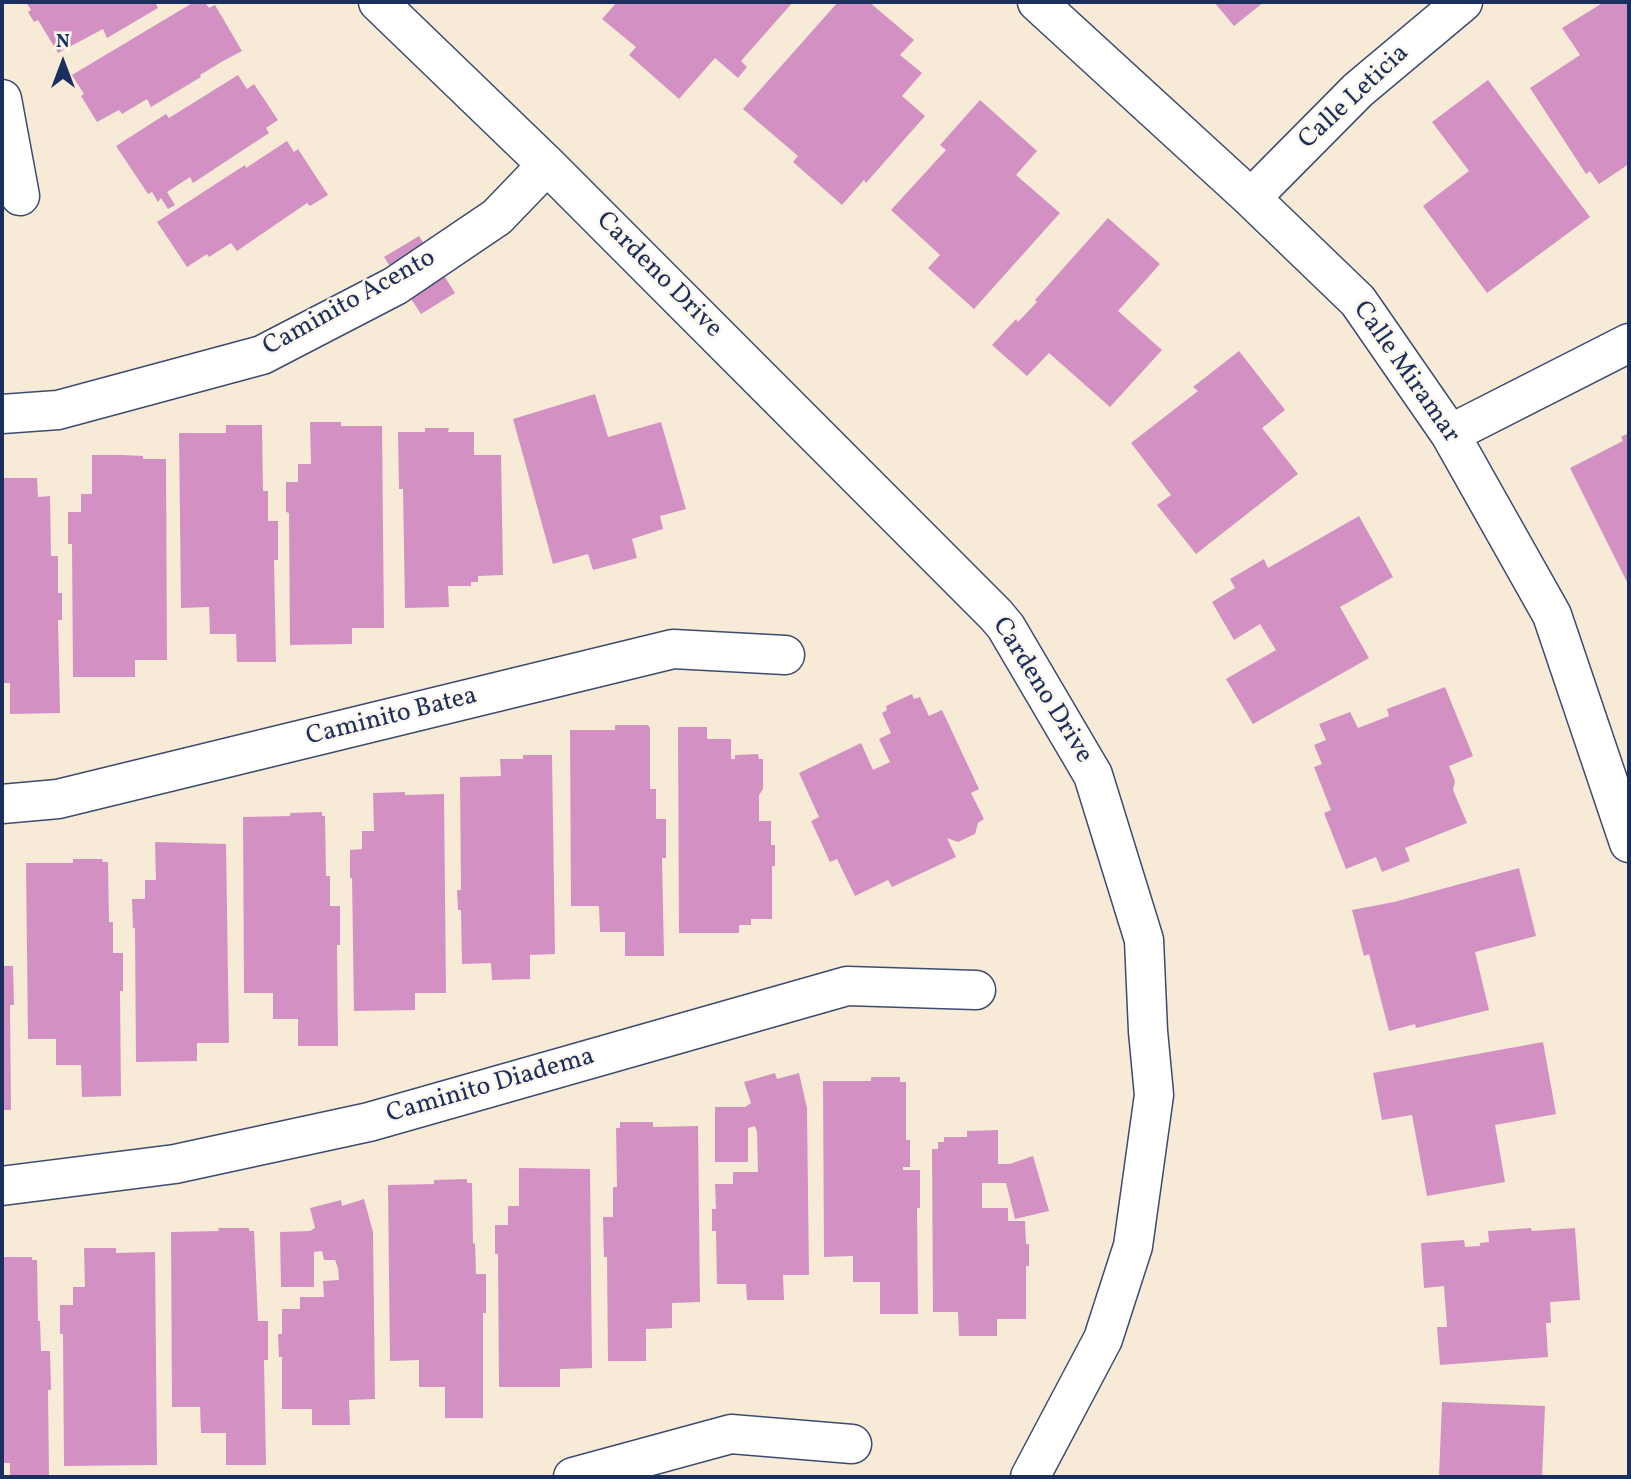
<!DOCTYPE html>
<html>
<head>
<meta charset="utf-8">
<style>
  body { margin:0 }
  #map { position:relative; width:1631px; height:1479px; overflow:hidden; background:#f7ebd8; font-family:Vollkorn,serif }
  canvas { display:block }
  .frame { position:absolute; inset:0; border:4px solid #1b2f5e; pointer-events:none }
  .north { position:absolute; left:28px; top:28px; width:70px; height:70px; -webkit-text-stroke:5px #fbf7ec; paint-order:stroke; rotate:0deg; font-size:19px; font-weight:700; line-height:28px; text-align:center; color:#1b2f5e }
  .north::after { content:''; display:block; margin:auto; width:24px; height:32px; background:#1b2f5e; clip-path:polygon(50% 0,100% 100%,50% 72%,0 100%) }
</style>
</head>
<body>
<div id="map">
<canvas width="1631" height="1479"></canvas>
<div class="frame"></div>
<div class="north">N</div>
</div>
<script>
const ctx = document.querySelector('canvas').getContext('2d');
ctx.lineJoin = 'round';
function fill(path, color) {
  ctx.fillStyle = color;
  ctx.fill(path, 'evenodd');
}
function poly(rows) {
  const path = new Path2D();
  for (const r of rows) {
    path.moveTo(r[0], r[1]);
    for (let i = 2; i < r.length; i += 2) path.lineTo(r[i], r[i + 1]);
  }
  return path;
}
function strokePath(path, color, width, dash) {
  ctx.strokeStyle = color;
  ctx.lineWidth = width;
  ctx.lineCap = dash ? 'butt' : 'round';
  ctx.setLineDash(dash || []);
  ctx.stroke(path);
}
function drawText(font, color, halo, rows, align = 'center') {
  ctx.font = font + ' Vollkorn,serif';
  ctx.lineWidth = 5;
  ctx.setLineDash([]);
  ctx.textBaseline = 'middle';
  ctx.strokeStyle = halo;
  ctx.fillStyle = color;
  for (const [text, x, y, turn = 0] of rows) {
    ctx.save();
    ctx.translate(x, y);
    ctx.rotate((+turn || 0) * Math.PI / 180);
    ctx.textAlign = isNaN(turn) ? turn : align;
    if (halo) ctx.strokeText(text, 0, 0);
    ctx.fillText(text, 0, 0);
    ctx.restore();
  }
}
const building = poly([
  [26,2,159,2,156,4,158,8,107,38,103,29,58,53,38,20,34,22,28,12,31,10],
  [194,2,205,2,209,8,215,5,242,51,223,61,200,75,201,77,151,107,147,99,122,114,119,110,97,122,81,96,84,94,72,75],
  [617,2,793,2,741,61,747,67,738,78,715,58,679,99,629,55,636,47,602,19],
  [838,2,869,2,914,40,900,55,922,73,902,96,925,116,866,183,864,180,842,205,793,162,798,156,743,109],
  [1214,2,1264,2,1234,26],
  [1604,2,1629,2,1629,164,1599,184,1590,171,1586,174,1530,88,1580,55,1562,28],
  [238,75,247,89,254,84,278,120,266,128,269,133,193,183,190,177,167,192,175,205,168,209,161,198,158,202,152,192,148,194,116,146,166,114,169,118],
  [1488,80,1590,217,1487,293,1423,206,1469,171,1432,122],
  [980,100,1037,151,1016,175,1060,213,974,309,928,268,940,255,891,210,946,150,940,145],
  [287,141,294,152,298,149,328,195,310,206,307,203,237,251,231,243,209,257,207,254,187,267,157,222,245,165,246,168],
  [1108,218,1160,264,1118,311,1162,350,1110,407,1049,353,1027,376,992,345,1016,319,1018,322,1037,302,1035,300],
  [419,236,455,293,421,314,384,257],
  [1239,351,1285,410,1262,428,1298,474,1196,554,1157,505,1171,495,1131,443,1198,391,1193,387],
  [595,394,608,437,661,422,686,509,660,516,663,529,632,539,637,558,593,570,588,554,553,564,513,419],
  [310,422,341,422,341,426,382,426,384,628,352,628,352,644,290,645,289,513,286,512,286,482,298,482,298,464,311,464],
  [226,425,262,425,263,491,268,491,268,521,278,521,278,560,274,560,276,662,237,662,236,634,210,634,209,607,181,608,179,433,226,433],
  [425,428,449,428,448,432,474,432,474,455,501,455,503,575,478,576,478,582,471,582,471,586,448,586,449,607,405,608,403,489,399,489,398,432,425,432],
  [1629,433,1629,586,1570,468,1623,441,1621,437],
  [92,455,122,455,143,456,143,459,166,459,167,660,135,660,135,677,73,677,72,544,68,544,68,512,81,512,81,494,92,494],
  [2,478,37,478,38,497,50,496,51,556,58,556,58,593,62,593,62,620,58,620,60,713,10,714,10,683,4,683,4,687,2,687],
  [1359,516,1393,577,1340,607,1369,658,1253,724,1226,679,1276,650,1260,624,1234,640,1212,602,1235,588,1230,579,1264,559,1268,568],
  [1445,687,1473,756,1449,766,1455,781,1453,790,1467,823,1405,848,1410,861,1382,872,1376,857,1346,869,1324,813,1331,810,1314,767,1322,764,1314,745,1326,740,1319,724,1350,712,1358,728,1389,716,1387,709],
  [912,694,914,699,920,697,929,716,942,710,979,789,971,793,984,819,978,823,975,834,958,842,947,838,956,857,892,887,888,880,855,896,837,859,830,862,811,821,819,817,799,773,861,743,873,770,890,762,879,739,891,733,882,713,887,710,886,706],
  [615,725,648,725,650,728,650,789,656,789,656,819,666,819,666,858,662,858,664,956,625,956,625,932,600,932,599,906,571,906,570,730,615,730],
  [678,727,707,727,707,739,731,739,731,759,735,759,735,755,758,754,759,759,763,759,763,789,759,795,759,821,771,821,771,845,775,845,775,866,772,866,772,919,751,919,751,925,739,925,739,933,679,933],
  [523,755,552,755,555,954,530,955,530,979,492,980,491,963,462,964,461,910,458,910,457,890,461,890,460,777,501,776,500,759,523,759],
  [405,792,405,795,444,794,446,993,415,993,415,1010,354,1011,352,878,350,878,350,850,362,849,362,831,374,831,373,793],
  [322,812,322,816,325,816,326,876,330,876,330,906,340,906,340,945,337,945,338,1046,298,1046,298,1019,273,1019,273,993,244,993,243,817,290,816,290,813],
  [155,842,226,844,229,1043,197,1043,197,1061,136,1062,135,928,133,928,132,899,145,899,145,880,156,880],
  [73,859,102,859,103,862,108,862,109,922,113,922,113,953,123,953,123,991,120,991,121,1096,82,1097,81,1065,56,1065,56,1039,28,1039,26,863,73,863],
  [1519,868,1536,936,1475,952,1489,1010,1416,1028,1415,1024,1389,1031,1369,954,1364,956,1352,910,1394,902],
  [2,966,13,966,14,1005,10,1005,11,1110,2,1110],
  [1543,1042,1556,1114,1495,1125,1505,1182,1427,1196,1412,1115,1382,1120,1373,1073],
  [775,1073,777,1079,799,1073,807,1108,809,1275,783,1275,784,1300,747,1300,746,1284,717,1284,716,1231,712,1231,712,1209,716,1209,715,1184,733,1184,733,1172,758,1172,757,1132,755,1126,748,1128,748,1162,715,1162,715,1107,745,1107,751,1103,744,1082],
  [871,1077,900,1077,900,1082,906,1082,906,1140,910,1140,910,1167,903,1167,903,1170,920,1170,920,1208,917,1208,918,1314,880,1314,880,1282,853,1282,853,1256,824,1257,823,1081,871,1081],
  [620,1122,653,1122,653,1127,698,1126,700,1302,672,1303,672,1328,646,1329,646,1361,608,1361,607,1257,604,1257,603,1217,613,1217,613,1187,617,1187,616,1128,620,1128],
  [998,1130,998,1164,1010,1164,1033,1156,1049,1211,1015,1219,1006,1183,982,1183,982,1208,1008,1208,1008,1221,1025,1221,1026,1244,1029,1244,1029,1266,1026,1266,1026,1319,997,1319,997,1336,959,1336,958,1312,933,1312,932,1149,938,1149,938,1142,944,1142,944,1137,967,1137,967,1131],
  [519,1168,590,1169,592,1368,560,1369,560,1387,499,1387,498,1254,495,1254,495,1225,508,1225,508,1206,519,1206],
  [467,1179,467,1183,472,1183,473,1244,475,1243,476,1274,486,1274,486,1313,483,1313,483,1418,445,1418,445,1387,419,1387,419,1360,390,1361,388,1185,434,1184,434,1180],
  [364,1199,373,1232,375,1399,349,1400,350,1425,312,1425,312,1409,282,1409,282,1357,279,1357,278,1334,282,1334,282,1309,300,1309,300,1297,324,1297,323,1281,339,1280,338,1268,335,1260,324,1260,322,1251,314,1252,314,1287,281,1287,280,1232,310,1231,315,1228,310,1208,341,1200,342,1206],
  [218,1228,249,1228,249,1231,254,1231,258,1321,268,1321,268,1360,264,1360,266,1465,226,1465,226,1433,201,1433,200,1407,172,1407,171,1232,219,1231],
  [1531,1228,1532,1231,1575,1228,1580,1300,1550,1302,1551,1323,1546,1323,1548,1357,1440,1365,1437,1327,1447,1327,1444,1286,1424,1288,1421,1243,1464,1240,1465,1247,1480,1246,1480,1243,1489,1242,1488,1231],
  [84,1248,116,1248,116,1253,155,1252,157,1465,64,1466,63,1334,60,1334,60,1305,73,1305,73,1287,85,1287],
  [2,1257,32,1257,32,1260,37,1260,38,1321,40,1321,41,1351,50,1351,51,1390,48,1390,49,1477,10,1477,10,1463,2,1463],
  [1442,1402,1545,1406,1542,1477,1439,1477]
]);
const minor = poly([
  [378,2,547,165,996,615,1006,627,1093,775,1144,940,1148,1031,1154,1095,1133,1246,1103,1339,1030,1477],
  [1037,2,1251,198,1358,301,1450,434,1552,615,1629,843],
  [2,99,20,196],
  [1251,198,1358,90,1463,2],
  [2,414,58,410,262,355,395,286,497,217,547,165],
  [1450,434,1629,343],
  [2,804,58,799,673,649,785,655],
  [2,1186,175,1164,369,1122,847,986,976,990],
  [573,1477,731,1434,852,1444]
]);
const streetNames = [
  ["Calle Leticia",1355,98,-43],
  ["Cardeno Drive",658,276,45],
  ["Caminito Acento",350,304,-29],
  ["Calle Miramar",1405,373,55],
  ["Cardeno Drive",1041,691,58],
  ["Caminito Batea",392,718,-14],
  ["Caminito Diadema",491,1087,-16]
];
fill(building, '#d291c2');
strokePath(minor, '#3c4b70', 41);
strokePath(minor, '#fff', 38);
drawText('26px', '#1b2f5e', '#fbf7ec', streetNames);
</script>
</body>
</html>
